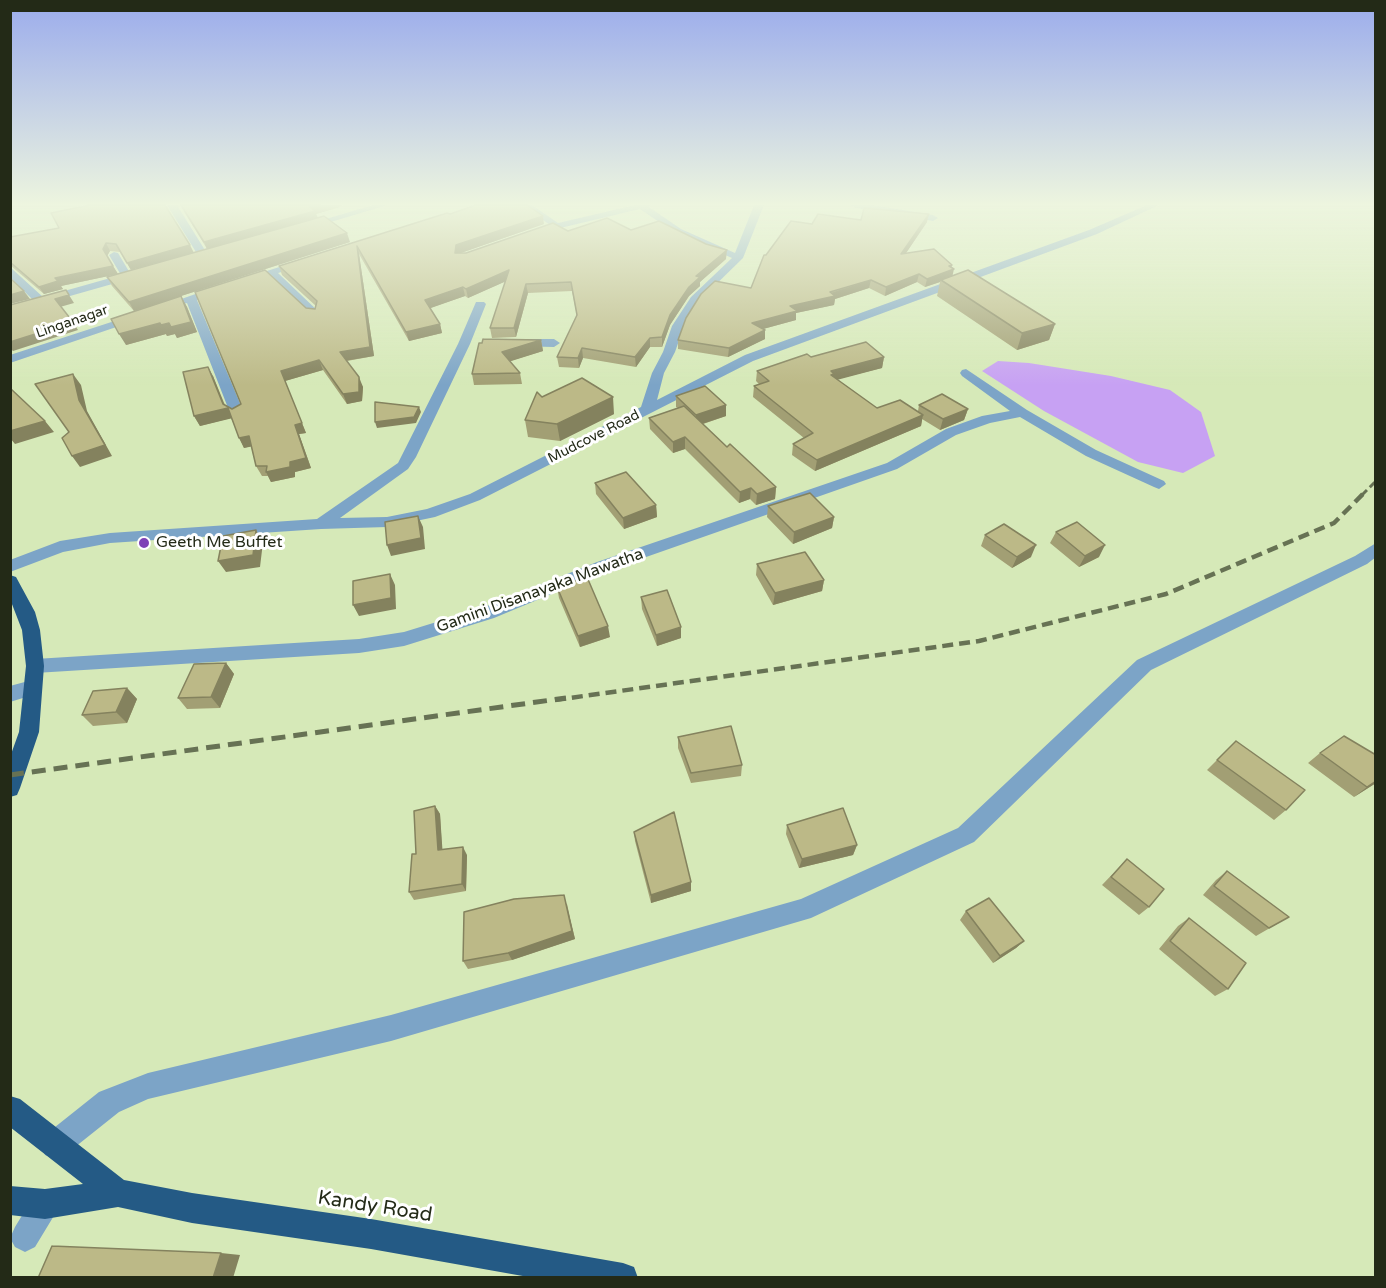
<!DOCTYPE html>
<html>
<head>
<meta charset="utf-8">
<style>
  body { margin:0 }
  #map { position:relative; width:1386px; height:1288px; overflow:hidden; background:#d6e9b8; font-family:"Varela Round",sans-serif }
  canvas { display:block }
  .frame { position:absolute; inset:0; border:12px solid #232a17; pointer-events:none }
</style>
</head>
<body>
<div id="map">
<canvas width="1386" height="1288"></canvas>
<div class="frame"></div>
</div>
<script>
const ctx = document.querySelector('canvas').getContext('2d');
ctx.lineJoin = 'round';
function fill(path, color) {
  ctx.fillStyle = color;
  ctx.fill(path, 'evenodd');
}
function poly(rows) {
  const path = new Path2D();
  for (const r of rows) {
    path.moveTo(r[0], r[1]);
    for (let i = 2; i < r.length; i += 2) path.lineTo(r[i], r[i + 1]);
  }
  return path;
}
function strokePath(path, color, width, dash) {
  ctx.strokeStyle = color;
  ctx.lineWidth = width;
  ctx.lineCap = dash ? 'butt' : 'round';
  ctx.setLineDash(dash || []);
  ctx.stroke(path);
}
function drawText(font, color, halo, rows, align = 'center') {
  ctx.font = font + ' "Varela Round",sans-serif';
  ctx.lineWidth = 6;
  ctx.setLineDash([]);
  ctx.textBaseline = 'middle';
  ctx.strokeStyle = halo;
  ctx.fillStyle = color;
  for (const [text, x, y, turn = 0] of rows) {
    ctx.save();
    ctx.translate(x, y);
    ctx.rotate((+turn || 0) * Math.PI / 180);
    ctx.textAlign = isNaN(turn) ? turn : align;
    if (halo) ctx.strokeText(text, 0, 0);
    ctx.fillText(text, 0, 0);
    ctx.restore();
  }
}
const water = poly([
  [998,361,1029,363,1111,376,1170,390,1201,412,1215,456,1183,473,1138,462,1044,411,982,371]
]);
const minor = poly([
  [167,205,177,205,208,255,207,257,199,257,167,205],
  [373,205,388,205,307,229,302,226,373,205],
  [521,205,532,205,558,223,635,205,651,205,649,207,681,229,735,253,754,205,764,205,743,258,699,301,684,326,675,352,664,373,657,400,745,355,1089,230,1147,205,1159,205,1097,234,753,361,480,500,435,517,387,527,321,529,110,543,63,552,10,572,10,560,60,541,110,533,317,519,398,463,458,344,476,302,484,302,486,304,470,344,416,457,408,469,340,518,387,517,427,509,470,494,641,407,652,373,663,352,672,326,691,297,732,258,675,233,640,209,556,229,521,205],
  [851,205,872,205,933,215,938,218,933,221,856,208,851,205],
  [114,252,118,253,130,273,137,273,137,277,10,313,10,306,33,300,10,277,10,267,43,297,121,275,109,255,114,252],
  [304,259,308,260,308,264,278,273,319,312,319,316,311,316,268,276,244,283,239,280,304,259],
  [218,286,224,289,222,291,197,300,244,413,237,417,230,413,187,303,162,311,156,308,218,286],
  [136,314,142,317,140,319,10,363,10,355,136,314],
  [517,339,554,339,560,343,554,347,513,346,513,340,517,339],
  [966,369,1027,410,1096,450,1164,481,1166,484,1159,489,1154,487,1086,456,1020,417,990,423,956,435,897,469,609,570,494,618,404,646,359,653,35,673,28,671,26,666,28,661,35,659,359,639,404,632,482,608,597,562,887,463,946,429,982,416,1010,411,962,376,960,373,962,370,966,369],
  [1376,543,1376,557,1367,564,1151,670,974,842,811,918,391,1041,148,1099,119,1112,65,1155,55,1159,45,1155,41,1145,45,1135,99,1092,148,1073,391,1015,801,899,958,828,1137,660,1355,556,1376,543],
  [32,680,39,683,41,688,39,693,10,702,10,686,32,680],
  [45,1189,55,1194,60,1204,55,1214,35,1247,25,1252,15,1247,10,1238,15,1227,35,1194,45,1189]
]);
const highway = poly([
  [10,575,16,577,35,612,40,630,44,666,39,732,20,788,17,795,10,797,10,757,19,732,26,666,22,630,10,599,10,575],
  [10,1096,20,1099,124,1180,192,1193,371,1219,623,1263,634,1267,638,1278,534,1278,371,1249,192,1223,118,1207,45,1219,10,1215,10,1186,45,1189,83,1184,10,1127,10,1096]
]);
const railFar2 = poly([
  [1362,495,1376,481]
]);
const railFar1 = poly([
  [555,700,979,641,1166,594,1334,523,1364,493]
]);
const rail = poly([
  [10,775,566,698]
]);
const wall = poly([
  [90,205,166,205,131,270,120,252,110,251,107,256,118,274,61,286,63,289,44,294,10,265,10,237,59,228],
  [180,205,343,205,339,206,340,207,316,214,318,218,350,242,181,296,187,307,197,332,177,338,175,334,167,336,166,334,126,345,134,311,112,286,107,277,207,249],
  [450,214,544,224,461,253,466,253,568,231,631,230,726,259,700,282,700,286,689,296,670,325,662,347,650,347,636,367,583,358,579,368,559,367,557,357,577,316,572,291,528,293,516,337,492,338,490,328,506,281,468,298,465,296,430,308,440,324,442,333,409,341,359,254,374,356,347,361,363,387,362,401,347,404,323,370,285,381,306,433,299,434,311,468,295,472,295,477,271,482,268,476,262,476,256,466,251,446,244,448,231,418,200,426,194,416,213,376,225,405,232,409,241,404,306,308,315,309,316,306,282,275,279,266],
  [861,220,927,222,906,253,951,268,952,276,1055,324,1049,340,1017,350,937,296,940,282,925,287,917,282,885,296,869,288,835,299,834,305,796,313,796,320,763,329,765,330,765,339,728,357,678,349,678,340,751,288,766,255,812,224],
  [541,340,543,351,510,361,520,373,522,384,474,385,472,374,482,343],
  [811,357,884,357,882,368,837,379,877,408,918,411,919,405,968,409,964,420,940,430,922,419,921,426,815,471,792,455,793,444,804,438,753,397,754,386,759,384,756,381,757,371],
  [676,396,726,416,703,424,727,447,776,487,775,499,756,505,750,499,739,503,685,449,673,453,650,429,649,418,678,408,676,407],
  [542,397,614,414,560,441,528,437,525,420],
  [595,483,656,505,657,517,624,529,596,494],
  [768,506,834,517,832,528,793,544,767,517],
  [1056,532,1099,557,1079,567,1050,543],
  [985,535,1031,557,1012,568,981,546],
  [757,564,824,580,822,591,773,605,756,575],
  [557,587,610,637,580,647,559,598],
  [641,597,681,638,657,646,642,609],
  [226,663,234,674,220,708,187,709,178,698],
  [127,688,137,699,127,723,93,726,82,715],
  [678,737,742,765,741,776,691,783,678,748],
  [1236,741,1286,810,1274,820,1207,770],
  [1320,753,1376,783,1354,797,1308,763],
  [435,806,440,814,442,850,467,855,466,891,414,900,409,892,416,854],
  [787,825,857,845,853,855,799,868,786,834],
  [634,832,691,882,691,891,651,903,635,841],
  [1127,859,1149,907,1139,915,1102,885],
  [1227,871,1289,917,1256,936,1203,895,1216,880],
  [567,904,575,939,512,960,468,969,463,961],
  [966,911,1024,941,1016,948,993,963,960,920],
  [1189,918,1228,989,1215,996,1159,949,1178,926]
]);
const shadedWall = poly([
  [320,205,343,205,339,206,340,207,316,214,318,218,207,249,204,242],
  [929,214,927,222,900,262,901,254],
  [543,216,544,224,458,254,455,253,456,245],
  [347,233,350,242,134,311,129,302],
  [106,243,110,251,107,256,103,249],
  [190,245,194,253,131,270,127,263],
  [357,246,359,254,374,356,344,361,340,352],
  [727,250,726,259,700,282,700,286,689,296,670,325,662,347,662,337,670,315,696,276],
  [952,265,951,270,954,269,952,278,941,280,940,282,925,287,927,279],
  [113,266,118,274,61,286,63,289,44,294,39,287,55,278],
  [509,270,511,279,468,298,466,289],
  [919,274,917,282,885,296,886,287],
  [871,280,869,288,835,299,834,305,796,313,796,320,752,332,752,323,790,306],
  [526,284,528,293,516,337,514,328],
  [463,287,465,296,428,309,425,300],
  [24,291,30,299,10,304,10,295],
  [69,295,74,303,60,307,55,299],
  [181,296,187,307,197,332,177,338,175,334,167,336,166,334,126,345,119,334,160,323],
  [73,322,78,330,13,351,10,348,10,342],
  [440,324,442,333,409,341,406,332],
  [1055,324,1049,340,1017,350,1022,333],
  [765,330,765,339,728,357,729,348],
  [650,338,650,347,636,367,635,357],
  [541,340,543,351,505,363,502,352],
  [582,348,583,358,579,368,578,358],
  [884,357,882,368,833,381,831,371],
  [319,360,323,370,285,381,306,433,299,434,311,468,295,472,295,477,271,482,266,472,290,462,281,371],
  [208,367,213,376,226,409,228,408,233,418,200,426,194,416,223,404],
  [73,374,81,385,87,411,112,456,80,467,72,456,79,400],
  [359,377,363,387,362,401,347,404,343,394],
  [613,397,614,414,560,441,557,424],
  [726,405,726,416,696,426,696,415],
  [419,407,421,412,416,423,377,428,375,422],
  [968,409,964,420,940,430,943,419],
  [923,415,921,426,815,471,817,460],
  [45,421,54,432,15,444,10,438,10,431],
  [249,436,254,446,244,448,239,438],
  [685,437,685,449,673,453,673,442],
  [776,487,775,499,756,505,757,494],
  [751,488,750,499,739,503,740,492],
  [656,505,657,517,624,529,623,518],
  [418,516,423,527,425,549,391,556,387,545],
  [834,517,832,528,793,544,794,532],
  [256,530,263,542,260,567,226,572,218,561],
  [1036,545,1031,557,1012,568,1017,557],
  [1105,545,1099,557,1079,567,1085,556],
  [390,574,395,585,396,609,359,616,353,605],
  [824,580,822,591,773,605,775,593],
  [608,626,610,637,580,647,578,636],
  [681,627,681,638,657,646,656,635],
  [226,663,234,674,220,708,211,697],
  [127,688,137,699,127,723,116,712],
  [1376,781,1376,783,1354,797,1367,787],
  [435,806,440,814,443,858,438,850],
  [857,845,853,855,799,868,802,859],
  [463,847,467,855,466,891,462,884],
  [691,882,691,891,651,903,651,895],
  [564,895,575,939,512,960,508,953],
  [1024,941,1016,948,993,963,1000,956],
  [221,1253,240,1255,233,1278,213,1278]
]);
const building = poly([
  [90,205,165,205,190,245,127,263,116,244,106,243,103,249,113,266,55,278,58,281,39,287,10,262,10,237,59,228,51,213,90,205],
  [181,205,320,205,310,207,315,211,204,242,181,205],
  [476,205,527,205,543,216,456,245,455,253,466,253,553,223,568,231,607,218,631,230,659,221,706,244,727,250,696,276,700,277,689,287,670,315,662,337,650,338,635,357,582,348,578,358,557,357,577,315,571,282,526,284,514,328,490,328,509,270,466,289,463,287,425,300,440,324,406,332,357,246,370,347,340,352,359,377,359,392,343,394,319,360,281,371,302,423,295,425,306,458,290,462,290,467,266,472,267,466,256,466,249,436,239,438,228,408,194,416,183,372,208,367,223,404,232,409,241,404,195,292,265,270,306,308,315,309,317,301,279,266,447,213,450,214,476,205],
  [864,208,929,214,901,254,934,249,952,265,949,266,954,269,927,279,919,274,886,287,871,280,830,292,835,296,790,306,797,311,752,323,765,330,729,348,678,340,686,318,701,294,715,281,751,288,764,255,766,255,791,221,812,224,818,214,861,220,864,208],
  [324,216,347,233,129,302,107,277,324,216],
  [968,270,1055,324,1022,333,941,280,968,270],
  [10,278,24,291,10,295,10,278],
  [66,290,69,295,55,299,73,322,10,342,10,305,66,290],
  [181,296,191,322,171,327,169,323,161,325,160,323,119,334,111,319,181,296],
  [483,339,541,340,502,352,520,373,472,374,479,343,482,343,483,339],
  [866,342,884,357,831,371,834,374,831,375,877,408,900,400,923,415,817,460,793,444,813,433,754,386,769,381,757,371,807,354,811,357,866,342],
  [73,374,79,400,105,445,72,456,62,438,69,432,35,384,73,374],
  [582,378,613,397,557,424,525,420,537,392,542,397,582,378],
  [705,386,726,405,696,415,676,396,705,386],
  [11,389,45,421,10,431,11,389],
  [942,394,968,409,943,419,919,405,942,394],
  [375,402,419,407,414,417,375,422,375,402],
  [684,406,727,447,730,444,776,487,757,494,751,488,740,492,685,437,673,442,649,418,684,406],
  [626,472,656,505,623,518,595,483,626,472],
  [810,493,834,517,794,532,768,506,810,493],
  [418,516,421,538,387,545,385,522,418,516],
  [1077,522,1105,545,1085,556,1056,532,1077,522],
  [1004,524,1036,545,1017,557,985,535,1004,524],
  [256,530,253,555,218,561,223,536,256,530],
  [805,552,824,580,775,593,757,564,805,552],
  [390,574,391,598,353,605,353,581,390,574],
  [587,577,608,626,578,636,557,587,587,577],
  [667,590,681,627,656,635,641,597,667,590],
  [226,663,211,697,178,698,194,664,226,663],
  [127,688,116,712,82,715,93,691,127,688],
  [731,726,742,765,691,773,678,737,731,726],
  [1344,736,1376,755,1376,781,1367,787,1320,753,1344,736],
  [1236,741,1305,790,1286,810,1217,760,1236,741],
  [435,806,438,850,463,847,462,884,409,892,412,854,416,854,414,811,435,806],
  [843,808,857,845,802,859,787,825,843,808],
  [674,812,691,882,651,895,634,832,674,812],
  [1127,859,1164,889,1149,907,1111,877,1127,859],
  [1227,871,1289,917,1269,928,1214,886,1227,871],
  [564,895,572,931,508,953,463,961,464,912,514,899,564,895],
  [989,898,1024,941,1000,956,966,911,989,898],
  [1189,918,1246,963,1228,989,1170,941,1189,918],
  [52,1246,221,1253,213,1278,38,1278,52,1246]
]);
const markers = [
  [144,543,6,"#7e40b6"]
];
const farStreetnames = [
  ["Linganagar",72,322,-19],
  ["Mudcove Road",594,437,-27]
];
const poiNames = [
  ["Geeth Me Buffet",156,543]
];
const streetNames = [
  ["Gamini Disanayaka Mawatha",540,591,-20]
];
const nearStreetnames = [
  ["Kandy Road",375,1207,9]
];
fill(water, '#c7a1f3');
fill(minor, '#7ca4c7');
fill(highway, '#245a85');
strokePath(railFar2, '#677254', 3, [7, 4]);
strokePath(railFar1, '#677254', 4.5, [11, 6]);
strokePath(rail, '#677254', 5, [14, 8]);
fill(wall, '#a29f74');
fill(shadedWall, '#84825e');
fill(building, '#bcb987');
strokePath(building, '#84825e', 1.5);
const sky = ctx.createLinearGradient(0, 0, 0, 385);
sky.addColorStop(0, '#9bacec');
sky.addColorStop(0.53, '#edf5df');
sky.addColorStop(1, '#edf5df00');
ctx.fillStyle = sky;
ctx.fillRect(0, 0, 1386, 385);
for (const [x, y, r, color] of markers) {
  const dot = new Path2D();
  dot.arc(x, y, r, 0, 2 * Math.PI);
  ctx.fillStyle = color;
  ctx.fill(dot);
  strokePath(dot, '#fff', 2);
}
drawText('14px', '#232a17', '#fff', farStreetnames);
drawText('16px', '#232a17', '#fff', poiNames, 'left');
drawText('16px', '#232a17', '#fff', streetNames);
drawText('20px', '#232a17', '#fff', nearStreetnames);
</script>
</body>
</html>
